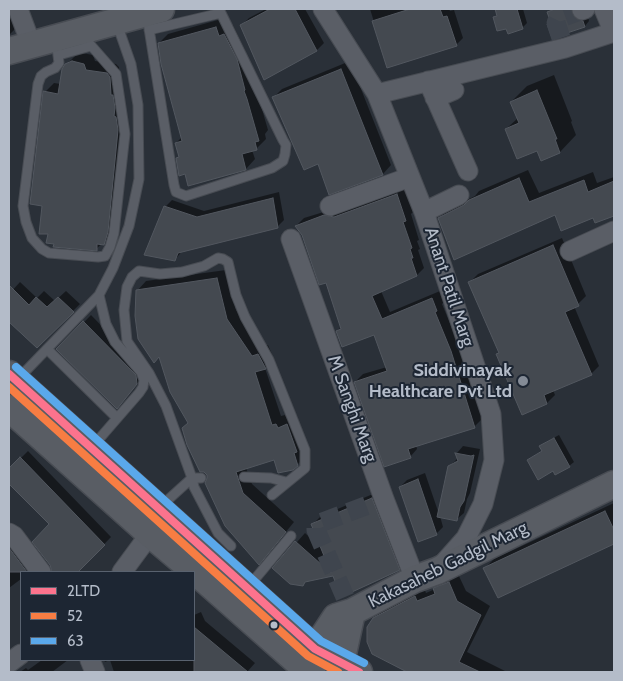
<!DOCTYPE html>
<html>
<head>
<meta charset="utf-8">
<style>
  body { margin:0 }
  #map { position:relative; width:623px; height:681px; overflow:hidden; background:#2a3038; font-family:Cabin,sans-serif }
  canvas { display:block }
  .frame { position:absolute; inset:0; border:10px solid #b4bcc9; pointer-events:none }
  .legend { position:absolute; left:20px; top:571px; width:175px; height:90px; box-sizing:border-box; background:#1d2633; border:1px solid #59626f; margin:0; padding:6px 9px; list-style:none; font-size:15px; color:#b4bcc9 }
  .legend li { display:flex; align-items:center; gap:10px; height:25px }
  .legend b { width:25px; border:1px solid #59626f }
</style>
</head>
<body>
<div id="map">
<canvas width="623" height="681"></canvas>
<div class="frame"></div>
<ul class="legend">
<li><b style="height:6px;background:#fc738d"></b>2LTD</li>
<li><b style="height:6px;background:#f77d43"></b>52</li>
<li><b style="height:6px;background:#5aa8eb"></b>63</li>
</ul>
</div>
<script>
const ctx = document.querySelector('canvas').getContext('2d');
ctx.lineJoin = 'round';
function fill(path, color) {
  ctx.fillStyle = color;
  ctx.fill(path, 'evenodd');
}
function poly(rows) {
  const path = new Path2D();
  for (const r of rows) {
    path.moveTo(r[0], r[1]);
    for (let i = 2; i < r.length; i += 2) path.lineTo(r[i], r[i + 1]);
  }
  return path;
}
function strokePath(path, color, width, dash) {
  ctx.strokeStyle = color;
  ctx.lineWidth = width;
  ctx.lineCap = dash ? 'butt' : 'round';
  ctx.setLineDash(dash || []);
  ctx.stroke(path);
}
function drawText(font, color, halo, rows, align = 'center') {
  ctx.font = font + ' Cabin,sans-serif';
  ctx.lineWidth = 4;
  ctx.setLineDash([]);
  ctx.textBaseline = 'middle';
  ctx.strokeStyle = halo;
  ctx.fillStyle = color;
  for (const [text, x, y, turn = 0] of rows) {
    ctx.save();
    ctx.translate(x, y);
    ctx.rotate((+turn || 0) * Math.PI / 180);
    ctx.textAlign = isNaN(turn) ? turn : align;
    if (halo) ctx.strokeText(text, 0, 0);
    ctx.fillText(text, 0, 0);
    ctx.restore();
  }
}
const shadow = poly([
  [9,9,14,9,18,26,9,35],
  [266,9,305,9,324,43,317,50,265,78,242,25,249,18],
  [370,9,449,9,450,11,454,10,463,38,456,45,388,67],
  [496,9,523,9,527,23,522,28,507,27,494,18,498,14],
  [552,9,576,9,588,17,589,21,585,26,553,37,549,24,551,22,548,12],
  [225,18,228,28,233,25,245,50,268,130,265,134,266,139,257,148,252,150,255,159,246,169,189,184,186,173,177,158,180,156,176,143,182,137,159,43,168,34],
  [82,53,93,55,95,61,116,64,119,67,120,86,124,98,113,234,96,249,55,243,49,233,44,205,45,92,54,83,61,84,66,65,76,55],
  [350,61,391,165,383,174,329,193,319,163,274,97,282,89],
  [554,75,572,121,571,122,576,135,560,152,542,159,538,149,506,129,518,118,511,102,527,86],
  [528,170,539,193,593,172,597,183,614,177,614,214,595,222,593,217,555,214,439,218,449,209,475,196,479,191],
  [405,187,413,212,411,214,419,240,417,241,420,249,418,250,424,268,417,275,381,291,390,312,440,291,444,302,442,304,458,343,482,419,474,427,416,445,417,449,410,457,355,382,363,374,387,367,374,333,337,331,342,326,327,281,303,235,296,226,304,218],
  [279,192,284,220,277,227,182,251,175,260,165,207,172,200,204,211],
  [562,238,586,296,578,304,574,306,599,366,591,374,553,390,555,395,547,403,497,355,500,352,470,282,478,274],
  [226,270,236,310,262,347,268,345,274,359,265,368,281,416,285,415,287,419,297,416,305,442,307,455,297,465,274,459,246,468,252,484,294,522,268,554,189,423,137,291,146,281],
  [20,282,37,298,44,291,55,301,66,291,80,304,37,347,9,321,9,294],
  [91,315,131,356,144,375,124,400,58,349],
  [559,435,574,462,569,466,553,470,528,460,543,450,541,447,546,442],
  [463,446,480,449,470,493,467,499,464,513,456,520,440,516,443,527,436,534,400,487,407,480,425,473,439,514,449,466,454,462,454,465,464,458,454,462,458,458,457,453],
  [28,451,111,537,88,561,9,482,9,470],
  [380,491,407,561,399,569,333,575,307,580,302,585,274,568,305,533,322,549,312,525,321,516],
  [614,503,614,542,498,597,485,568,494,559],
  [9,537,35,567,29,572,21,572,21,579,9,588],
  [458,574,466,591,490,606,467,652,507,672,409,672,373,653,374,619,383,609,424,588,426,593,435,589,444,579],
  [201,612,205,621,255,663,247,672,114,672,110,660,105,662,104,660,194,660,194,615],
  [42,660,68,660,52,672,20,672,26,668,28,670]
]);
const building = poly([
  [270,9,295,9,317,51,264,80,240,25,270,9],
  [410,9,440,9,443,17,447,16,457,46,387,68,372,21,410,9],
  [495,9,517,9,523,29,508,34,506,29,497,31,493,17,497,16,495,9],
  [555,9,571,9,574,18,583,21,585,27,552,38,547,24,551,23,547,12,555,9],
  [216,27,219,36,224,34,237,59,245,90,244,91,247,99,259,141,255,142,257,150,242,154,246,170,188,186,185,174,179,176,176,158,179,157,175,143,182,141,161,64,158,43,216,27],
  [72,61,84,64,86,70,107,73,110,77,111,95,113,95,115,108,114,116,116,117,118,130,108,232,104,245,97,244,97,251,53,247,54,244,46,243,48,234,39,234,42,206,30,204,43,91,58,94,62,69,65,64,72,61],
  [341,69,383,175,329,195,318,164,304,170,272,97,341,69],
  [537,90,557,139,555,139,560,153,541,161,537,151,517,159,505,129,519,123,510,102,537,90],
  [519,178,529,202,584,180,588,192,614,181,614,216,595,223,593,218,561,231,555,215,454,260,438,218,464,205,469,200,519,178],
  [397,194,406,221,403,222,412,248,410,249,413,258,411,258,417,276,372,296,382,319,432,298,437,311,435,312,451,351,475,428,408,449,411,458,384,467,354,382,387,371,374,335,342,347,336,331,341,329,326,283,319,285,302,235,295,226,324,215,334,217,397,194],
  [273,198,278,228,178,253,175,261,144,255,164,206,197,217,273,198],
  [553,245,579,306,565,312,592,375,544,395,547,404,522,415,496,354,499,353,468,282,553,245],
  [217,278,227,319,252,356,258,354,266,369,255,372,272,425,276,424,278,428,287,424,297,452,294,453,298,466,293,470,278,473,274,460,236,472,243,493,286,532,259,565,225,526,205,483,207,478,207,475,204,472,200,472,187,445,182,428,188,423,170,392,159,357,154,363,138,339,135,316,136,290,217,278],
  [9,285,29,305,36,297,47,307,58,297,74,312,37,348,9,322,9,285],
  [83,321,136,375,137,384,117,409,56,349,83,321],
  [554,438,570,467,555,475,553,471,538,480,527,460,542,451,539,446,554,438],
  [455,453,471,456,474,455,464,501,460,507,457,521,437,517,448,466,458,461,455,453],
  [20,457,105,545,78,572,52,572,50,565,32,542,49,524,9,484,9,468,20,457],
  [418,479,437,535,418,542,399,487,418,479],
  [372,498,400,570,341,597,333,576,305,582,303,586,290,584,272,568,295,541,331,573,311,524,372,498],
  [605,511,614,530,614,544,498,598,483,568,605,511],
  [9,548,27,572,9,572,9,548],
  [449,582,457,601,481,615,459,662,480,672,407,672,372,654,367,642,367,627,373,618,415,596,417,601,435,594,433,588,449,582],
  [194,627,248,672,194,672,194,627]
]);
const streetTunnel = poly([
  [561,38,556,23,558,19,582,10],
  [345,597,316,530,316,527,320,523,376,502]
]);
const lane = poly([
  [147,16,174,185,176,192,186,196,272,168,283,161,285,154,286,145,283,140,219,9],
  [149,30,221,13],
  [56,40,59,63,55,68,46,72,41,76,38,84,23,206,26,222,32,238,42,249,49,253,98,257,105,256,110,247,114,233,125,134,116,74,88,42,85,32],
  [59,55,91,46],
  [47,349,117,418],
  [17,380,99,295],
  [93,446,139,393,143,387,144,380,141,372,115,342,106,324,99,295,113,268,129,226,139,179,138,105,131,64,117,24],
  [244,477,271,478,286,482],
  [201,478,192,478,194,487,218,533,231,546],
  [160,507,192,478,166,406,149,373,127,341,124,310,127,287,132,277,139,271,160,274,182,272,204,266,218,258,223,259,228,262,236,295,245,317,269,360,305,450,305,468,272,495],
  [249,586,291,536]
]);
const street = poly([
  [18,9,31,44],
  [323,9,377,94,424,212,491,414,494,460,483,504,466,538,442,565],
  [604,9,614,33],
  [582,10,585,9],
  [428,81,468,171],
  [377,94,565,48,614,32],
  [435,98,454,90],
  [330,206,410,177],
  [424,212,459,195],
  [291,239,384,499,415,579],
  [570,251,614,231],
  [9,533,14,536,41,572],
  [122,572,150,534],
  [90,660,95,672],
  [9,663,21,654]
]);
const secondary = poly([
  [9,51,161,9],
  [9,374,315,649,359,672],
  [9,408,150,534,207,582,309,672],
  [341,663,352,612],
  [313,666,315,649,336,617,352,612,415,579,437,571,614,484]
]);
const bus1 = poly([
  [9,374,315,649,359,672]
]);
const bus2 = poly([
  [9,387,308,656,338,672]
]);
const bus3 = poly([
  [16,367,321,641,364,663]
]);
const markers = [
  [523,381,6,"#848b96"],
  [274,625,4.5,"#b4bcc9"]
];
const streetNames = [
  ["Anant Patil Marg",449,287,72],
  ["M Sanghi Marg",352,409,70],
  ["Kakasaheb Gadgil Marg",448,565,-26]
];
const poiNames = [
  ["Siddivinayak",512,371],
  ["Healthcare Pvt Ltd",512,392]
];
fill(shadow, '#0007');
fill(building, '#444950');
strokePath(building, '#52575f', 1);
strokePath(streetTunnel, '#3f454e', 19, [19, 9]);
strokePath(lane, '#484c53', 11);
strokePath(street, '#484c53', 21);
strokePath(secondary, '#484c53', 29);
strokePath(lane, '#5a5e66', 9);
strokePath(street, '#5a5e66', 19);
strokePath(secondary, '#595d64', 26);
strokePath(bus1, '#fc738d', 8);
strokePath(bus2, '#f77d43', 8);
strokePath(bus3, '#5aa8eb', 8);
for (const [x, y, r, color] of markers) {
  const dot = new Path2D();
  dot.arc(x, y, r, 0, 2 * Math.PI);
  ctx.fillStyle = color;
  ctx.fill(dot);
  strokePath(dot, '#1d2633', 2);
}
drawText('18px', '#b4bcc9', '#1d2633', streetNames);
drawText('bold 18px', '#b4bcc9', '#1d2633', poiNames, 'right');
</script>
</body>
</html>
